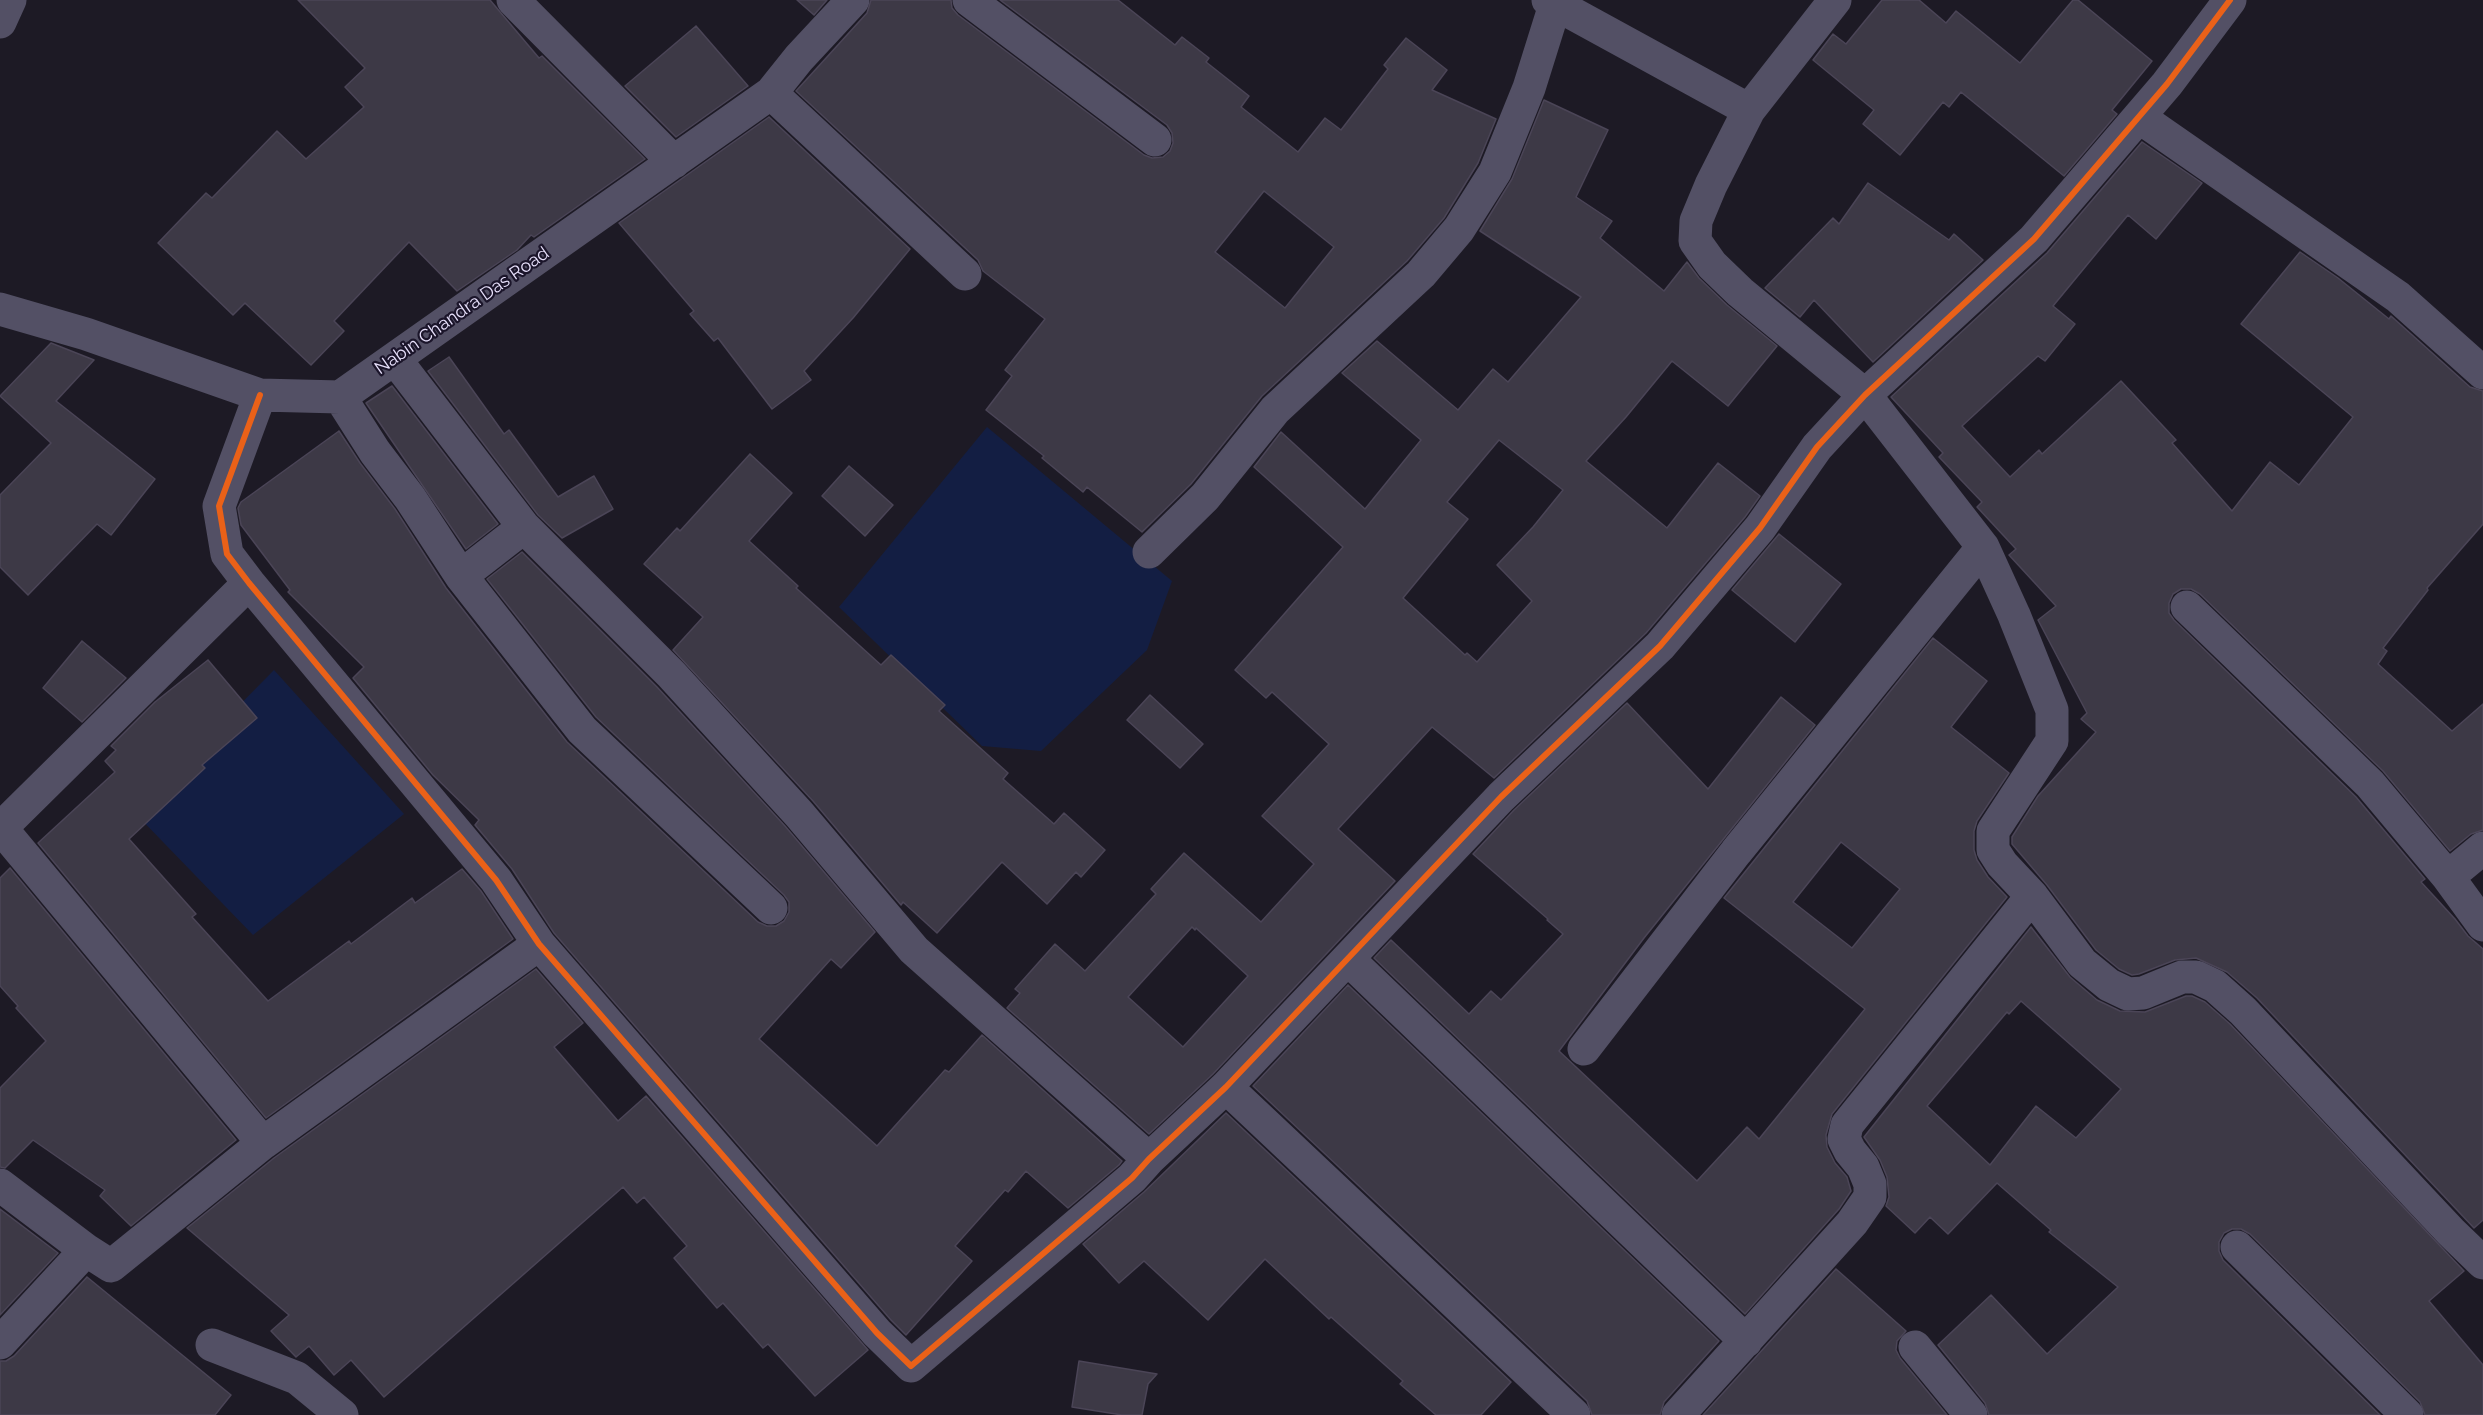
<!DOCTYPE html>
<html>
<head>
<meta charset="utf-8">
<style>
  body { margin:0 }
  canvas { display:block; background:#1d1a25 }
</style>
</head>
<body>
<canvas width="2483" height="1415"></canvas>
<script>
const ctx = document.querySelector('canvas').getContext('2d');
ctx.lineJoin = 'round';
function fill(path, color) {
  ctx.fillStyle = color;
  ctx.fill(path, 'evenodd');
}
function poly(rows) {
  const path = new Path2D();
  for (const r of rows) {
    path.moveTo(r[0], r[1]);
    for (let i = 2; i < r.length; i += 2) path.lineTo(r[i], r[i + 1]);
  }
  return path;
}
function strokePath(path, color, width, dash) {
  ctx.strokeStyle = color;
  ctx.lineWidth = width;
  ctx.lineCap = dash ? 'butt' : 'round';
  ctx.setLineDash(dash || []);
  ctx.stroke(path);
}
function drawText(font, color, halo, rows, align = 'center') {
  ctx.font = font + ' Raleway,sans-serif';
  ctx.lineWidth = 4.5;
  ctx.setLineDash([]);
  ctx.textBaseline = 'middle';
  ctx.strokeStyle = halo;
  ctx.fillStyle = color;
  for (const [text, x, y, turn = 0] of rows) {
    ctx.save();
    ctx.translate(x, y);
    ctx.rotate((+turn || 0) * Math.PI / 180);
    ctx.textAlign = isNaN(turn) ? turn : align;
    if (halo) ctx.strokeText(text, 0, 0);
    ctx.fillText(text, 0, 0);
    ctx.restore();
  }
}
const water = poly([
  [987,427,1172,581,1147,650,1041,751,982,746,839,607],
  [274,670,404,814,253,935,134,812]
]);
const building = poly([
  [298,0,490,0,539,58,542,56,645,159,534,237,531,235,517,250,457,291,409,242,334,321,344,331,311,365,245,303,233,315,158,243,206,193,212,198,277,131,306,159,364,107,345,87,365,68,298,0],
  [797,0,827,0,814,15,797,0],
  [871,0,951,0,952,8,958,15,1144,155,1152,158,1163,157,1170,151,1173,143,1172,133,1167,125,1000,0,1118,0,1175,45,1182,37,1209,58,1206,62,1249,96,1241,107,1298,152,1325,118,1341,130,1388,69,1384,65,1406,38,1447,70,1432,90,1496,119,1478,163,1444,218,1407,261,1262,396,1191,484,1142,532,1087,487,1083,492,1042,458,1044,456,986,410,1012,376,1005,370,1045,319,983,271,978,260,796,91,867,13,871,0],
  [1264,191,1334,247,1285,308,1215,252,1264,191],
  [1882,0,1919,0,1946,23,1956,11,2020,63,2073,0,2078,0,2152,61,2112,110,2117,114,2064,176,1961,92,1949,107,1943,102,1900,155,1863,124,1874,110,1813,60,1833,34,1846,44,1882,0],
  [696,26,748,86,676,137,625,86,696,26],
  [1544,100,1608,130,1576,197,1612,221,1600,238,1664,291,1687,262,1699,278,1727,305,1777,346,1728,406,1672,361,1626,417,1586,461,1667,528,1718,463,1760,496,1745,517,1646,633,1494,778,1432,727,1338,829,1395,881,1213,1074,1149,1134,1007,1008,1020,993,1015,989,1055,944,1085,971,1156,894,1151,889,1184,853,1261,922,1314,864,1262,816,1329,744,1272,692,1266,698,1235,670,1343,547,1254,467,1281,432,1365,509,1421,440,1342,373,1377,341,1458,410,1493,369,1508,382,1581,297,1480,231,1512,179,1544,100],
  [1499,440,1563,490,1533,527,1497,565,1532,601,1477,662,1467,653,1465,655,1403,598,1468,519,1447,502,1499,440],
  [1192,927,1195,930,1196,928,1248,976,1183,1047,1128,997,1192,927],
  [769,117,910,249,853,318,804,371,811,380,772,409,718,338,714,341,690,314,694,311,619,223,769,117],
  [2142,142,2202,183,2156,239,2128,215,2053,306,2075,324,2045,361,2038,356,1962,426,2010,477,2039,450,2042,454,2121,381,2176,440,2172,443,2232,511,2270,462,2299,485,2353,417,2241,324,2300,252,2338,278,2389,319,2391,316,2470,387,2483,391,2483,524,2427,588,2428,590,2383,648,2387,651,2378,664,2452,731,2483,704,2483,830,2471,834,2450,851,2383,771,2200,594,2191,589,2181,589,2173,594,2169,603,2169,613,2174,620,2356,797,2425,879,2421,882,2455,919,2468,936,2483,949,2483,1220,2474,1228,2257,998,2227,972,2196,958,2175,960,2139,974,2132,975,2119,969,2096,950,2047,885,2012,844,2012,837,2038,796,2096,732,2081,719,2087,713,2038,620,2056,606,2009,555,2016,549,1977,507,1982,502,1939,457,1943,453,1891,397,2047,253,2142,142],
  [1868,183,1949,240,1954,234,1983,260,1873,362,1814,300,1800,317,1765,288,1833,218,1839,224,1868,183],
  [51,343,94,360,56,401,155,479,111,535,97,524,28,595,0,567,0,495,51,443,0,396,51,343],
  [449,357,504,434,509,430,558,497,594,476,613,509,562,538,538,515,428,371,449,357],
  [392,386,498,524,466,549,366,403,392,386],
  [339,431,360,463,395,509,446,588,567,742,758,922,767,926,776,926,784,921,789,912,789,902,784,895,596,717,487,579,522,552,657,687,785,826,875,932,841,968,831,959,759,1039,877,1146,945,1070,949,1072,982,1035,1122,1161,1119,1165,1068,1208,1026,1171,1008,1192,1005,1190,955,1246,972,1261,906,1335,891,1320,554,933,512,869,475,825,479,820,433,775,353,678,364,667,288,592,290,590,241,525,238,508,241,502,339,431],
  [750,454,792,493,749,541,798,586,796,588,881,665,891,655,945,705,939,711,1008,773,1003,779,1054,824,1064,813,1105,850,1081,877,1076,872,1047,904,1002,862,937,933,903,902,901,905,813,801,673,650,703,617,644,564,677,528,680,531,750,454],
  [849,466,893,505,865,536,822,496,849,466],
  [1779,534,1841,584,1795,642,1732,590,1779,534],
  [1933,638,1987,681,1951,727,2009,773,1977,821,1974,831,1974,850,1977,860,1988,877,2007,897,1832,1114,1826,1135,1827,1147,1835,1163,1847,1177,1851,1191,1839,1209,1745,1314,1374,958,1391,940,1469,1014,1491,991,1501,1000,1563,934,1547,920,1548,919,1473,854,1514,810,1627,703,1708,789,1781,697,1815,725,1644,938,1559,1051,1697,1181,1747,1127,1759,1139,1865,1009,1724,898,1933,638],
  [1841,842,1900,889,1852,948,1793,902,1841,842],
  [82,641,126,678,82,722,43,688,82,641],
  [208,660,257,718,202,765,205,768,129,839,196,914,192,917,268,1001,349,941,351,944,412,898,415,903,462,869,481,891,513,939,266,1118,38,843,115,772,105,761,116,750,111,746,155,702,208,660],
  [1150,695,1203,744,1180,768,1127,720,1150,695],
  [10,868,236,1140,131,1226,100,1196,105,1190,33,1140,5,1168,0,1167,0,1088,46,1041,16,1008,18,1006,0,986,0,878,10,868],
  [2031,927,2070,977,2097,1000,2120,1011,2145,1012,2186,996,2192,996,2205,1002,2230,1024,2464,1271,2429,1301,2483,1365,2483,1415,2425,1415,2420,1402,2250,1234,2241,1229,2232,1229,2224,1233,2219,1242,2219,1251,2223,1260,2380,1415,1989,1415,1985,1403,1938,1345,1991,1295,2047,1354,2118,1287,2049,1232,2051,1230,1997,1183,1948,1234,1930,1217,1915,1233,1886,1206,1889,1197,1887,1177,1880,1160,1864,1137,2031,927],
  [2021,1001,2121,1089,2076,1138,2036,1106,1990,1165,1927,1106,2007,1012,2009,1014,2021,1001],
  [536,969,583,1023,554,1047,618,1121,646,1096,868,1350,815,1396,768,1344,763,1348,723,1303,717,1308,674,1258,687,1246,644,1197,637,1203,623,1187,384,1397,351,1360,334,1375,309,1346,296,1357,271,1331,289,1315,187,1228,274,1158,536,969],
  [1348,985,1719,1341,1664,1402,1660,1415,1592,1415,1587,1401,1253,1086,1348,985],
  [1226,1113,1511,1382,1481,1415,1436,1415,1400,1384,1403,1381,1331,1317,1329,1319,1265,1259,1208,1320,1144,1261,1119,1283,1083,1244,1144,1192,1226,1113],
  [0,1209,58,1253,0,1315,0,1209],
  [1836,1269,1906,1331,1897,1341,1896,1350,1900,1358,1947,1415,1703,1415,1836,1269],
  [87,1277,231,1395,215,1415,0,1415,0,1361,6,1361,14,1356,87,1277],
  [1079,1361,1157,1374,1148,1384,1142,1415,1122,1415,1072,1407,1079,1361]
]);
const minor = poly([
  [513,0,674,162],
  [969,0,1155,140],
  [1548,0,1749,110],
  [1835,0,1749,110,1711,185,1696,221,1695,241,1712,265,1740,292,1865,395,1983,547,2014,615,2052,710,2052,741,1993,831,1993,850,2002,864,2032,896,2082,963,2109,985,2128,994,2143,993,2182,977,2196,977,2215,986,2243,1011,2451,1232,2483,1263],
  [0,22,10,0],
  [771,93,965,274],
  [2139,117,2398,297,2483,373],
  [0,309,86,334,260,395,340,397,771,93,799,58,853,0],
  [395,359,524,527,671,674,799,814,914,950,1149,1159],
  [260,395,219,506,227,554,249,583,496,880,539,944,877,1333,911,1366,1132,1178,1149,1159,1226,1087,1501,797,1660,646,1760,528,1817,447,1865,395,2034,239,2167,84,2230,0],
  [340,397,375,452,410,498,461,576,582,730,771,908],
  [1149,552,1205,497,1275,410,1421,274,1459,229,1495,172,1529,88,1555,5],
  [461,576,524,527],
  [249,583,1,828,263,1143],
  [2187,607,2370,784,2448,877,2483,925],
  [2448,877,2483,848],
  [1348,959,1746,1341],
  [1584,1049,1736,852,1983,547],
  [1226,1087,1574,1415],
  [0,1185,86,1250,111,1266,263,1143,539,944],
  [2237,1247,2407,1415],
  [0,1343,86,1250],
  [212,1345,297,1378,342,1415],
  [1915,1347,1971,1415],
  [1678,1415,1852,1223,1870,1197,1870,1184,1863,1167,1850,1151,1844,1139,1847,1125,2032,896]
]);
const cycleway = poly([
  [260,395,219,506,227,554,249,583,496,880,539,944,877,1333,911,1366,1132,1178,1149,1159,1226,1087,1501,797,1660,646,1760,528,1817,447,1865,395,2034,239,2167,84,2230,0]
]);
const streetNames = [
  ["Nabin Chandra Das Road",462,311,-35]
];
fill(water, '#131e43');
fill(building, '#3d3946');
strokePath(building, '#4b4557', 1.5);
strokePath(minor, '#535065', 33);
strokePath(cycleway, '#ea6118', 6);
drawText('18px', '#e8e1fc', '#1b152a', streetNames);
</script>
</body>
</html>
